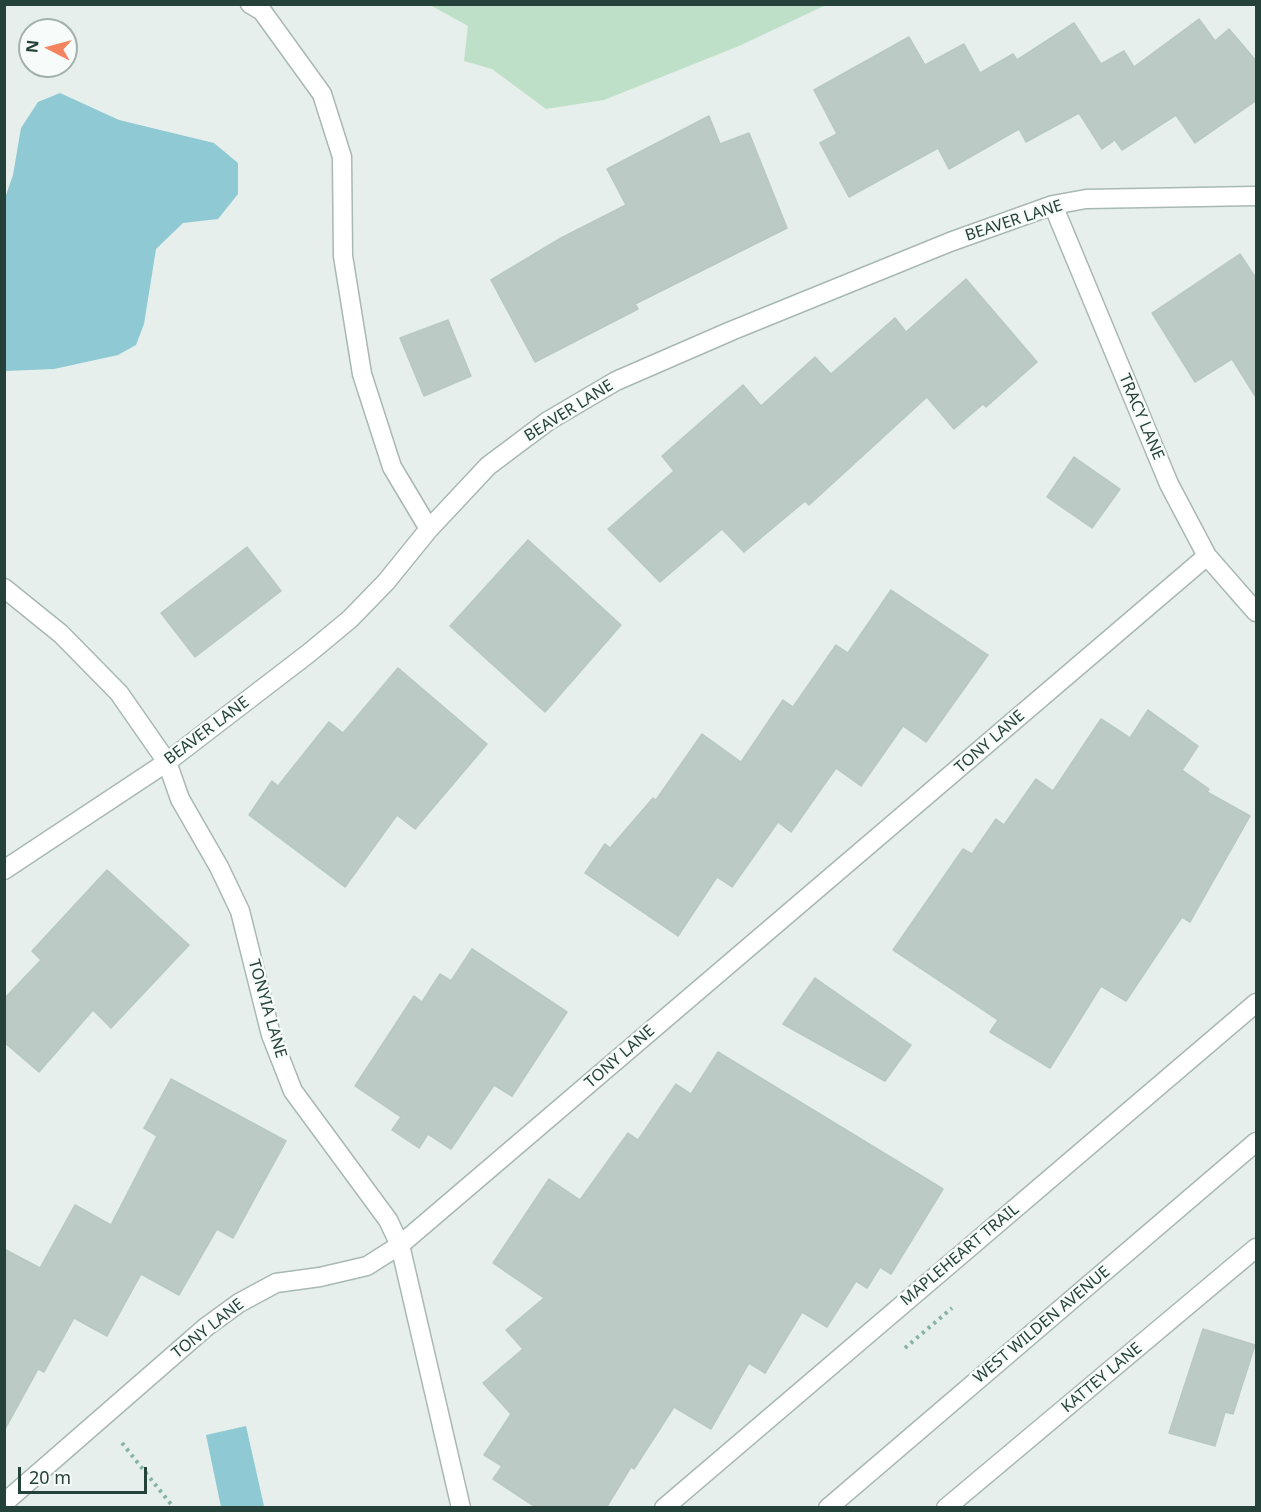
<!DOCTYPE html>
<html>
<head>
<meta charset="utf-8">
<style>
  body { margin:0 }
  #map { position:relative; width:1261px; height:1512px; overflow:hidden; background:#e6efeb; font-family:"Noto Sans",sans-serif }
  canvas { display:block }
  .frame { position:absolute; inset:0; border:6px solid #24423a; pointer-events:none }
  .north { position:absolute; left:18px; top:18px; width:60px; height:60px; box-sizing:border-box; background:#f7fbf9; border:2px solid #a3b1ad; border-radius:50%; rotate:276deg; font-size:16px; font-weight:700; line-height:24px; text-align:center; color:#24423a }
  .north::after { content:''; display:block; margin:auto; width:21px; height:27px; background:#f4845f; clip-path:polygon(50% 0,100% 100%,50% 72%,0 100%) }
  .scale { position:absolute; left:18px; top:1467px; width:129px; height:27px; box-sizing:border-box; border:3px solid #24423a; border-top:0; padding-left:8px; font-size:18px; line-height:21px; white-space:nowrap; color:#24423a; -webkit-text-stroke:4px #f7fbf9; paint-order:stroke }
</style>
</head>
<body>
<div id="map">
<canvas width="1261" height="1512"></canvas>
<div class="frame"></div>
<div class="north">N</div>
<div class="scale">20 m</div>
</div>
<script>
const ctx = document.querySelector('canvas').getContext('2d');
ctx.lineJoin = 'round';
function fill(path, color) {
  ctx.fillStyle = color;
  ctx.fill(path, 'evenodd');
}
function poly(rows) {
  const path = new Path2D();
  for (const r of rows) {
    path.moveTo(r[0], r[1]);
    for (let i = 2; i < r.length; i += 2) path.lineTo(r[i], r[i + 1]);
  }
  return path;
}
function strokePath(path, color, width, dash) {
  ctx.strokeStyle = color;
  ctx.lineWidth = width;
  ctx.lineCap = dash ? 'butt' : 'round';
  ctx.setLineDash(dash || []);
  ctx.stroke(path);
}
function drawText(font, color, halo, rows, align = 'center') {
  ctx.font = font + ' "Noto Sans",sans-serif';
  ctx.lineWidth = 5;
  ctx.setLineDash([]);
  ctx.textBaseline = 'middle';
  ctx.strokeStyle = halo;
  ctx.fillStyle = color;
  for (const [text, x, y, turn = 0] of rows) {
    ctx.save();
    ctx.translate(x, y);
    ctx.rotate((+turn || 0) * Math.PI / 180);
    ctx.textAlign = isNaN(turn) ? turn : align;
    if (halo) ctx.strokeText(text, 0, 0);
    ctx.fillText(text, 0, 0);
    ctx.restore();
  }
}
const green = poly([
  [430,5,826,5,739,46,604,100,546,109,492,69,464,61,468,26]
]);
const water = poly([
  [60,93,119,120,214,143,238,163,238,194,218,219,183,223,156,249,144,324,136,345,118,355,54,369,5,371,5,198,13,175,21,128,38,102],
  [246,1426,264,1506,221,1507,206,1435]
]);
const building = poly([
  [1199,19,1215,41,1229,29,1257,62,1257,100,1195,143,1176,115,1122,150,1115,140,1102,149,1079,113,1026,142,1019,129,949,169,938,148,849,197,820,143,837,134,814,90,909,37,925,65,964,44,980,73,1013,54,1017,60,1074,23,1101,64,1124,51,1134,67,1199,19],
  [709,116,720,144,749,133,787,228,635,304,638,309,535,362,491,280,561,238,626,205,607,169,709,116],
  [1240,254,1257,280,1257,399,1232,359,1195,382,1152,313,1240,254],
  [966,279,1037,362,986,407,983,404,954,429,927,397,809,505,805,501,744,552,722,529,660,582,608,529,674,471,662,456,743,385,761,406,815,357,831,374,895,318,906,332,966,279],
  [448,320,471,376,424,396,400,338,448,320],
  [1074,457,1120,489,1092,528,1047,497,1074,457],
  [528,540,621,625,545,712,450,626,528,540],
  [247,547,281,591,195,657,161,613,247,547],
  [891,590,988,655,926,742,903,726,861,786,836,768,791,832,778,822,732,887,717,877,678,936,585,873,605,844,610,848,653,798,656,800,702,734,741,762,783,700,793,707,836,645,848,653,891,590],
  [398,668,487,744,415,829,397,815,345,887,249,815,272,781,278,786,329,722,343,733,398,668],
  [1148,710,1198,746,1182,770,1209,789,1207,792,1250,816,1190,922,1182,917,1126,1001,1101,986,1050,1068,990,1032,998,1020,893,950,963,849,972,854,996,819,1004,825,1036,779,1053,791,1101,719,1130,738,1148,710],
  [107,870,189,945,111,1028,93,1010,39,1072,4,1042,4,999,41,960,32,951,107,870],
  [472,949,567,1012,512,1096,494,1085,451,1149,428,1134,419,1148,392,1130,401,1117,355,1086,414,996,422,1002,440,974,451,981,472,949],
  [815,978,911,1045,885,1081,783,1024,815,978],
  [718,1052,943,1189,891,1274,880,1267,867,1288,856,1281,827,1327,802,1312,765,1373,749,1363,711,1429,674,1407,634,1469,631,1467,606,1508,537,1508,493,1479,502,1466,484,1455,511,1414,483,1383,523,1349,506,1330,544,1298,493,1263,549,1179,580,1200,628,1133,638,1140,676,1084,691,1094,718,1052],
  [171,1079,286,1141,233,1238,217,1229,179,1295,141,1274,107,1336,74,1318,44,1372,38,1369,4,1431,4,1249,40,1268,75,1205,111,1225,157,1136,144,1128,171,1079],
  [1203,1329,1255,1345,1233,1414,1225,1412,1215,1446,1169,1433,1203,1329]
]);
const path = poly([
  [905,1348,952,1308],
  [122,1443,174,1508]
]);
const minor = poly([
  [250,4,262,11,322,94,342,157,343,256,362,374,392,467,429,529],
  [1053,205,1169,484,1207,556,1256,612],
  [4,588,61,634,119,693,167,762,180,799,219,867,240,911,271,1035,293,1091,388,1220,400,1245,461,1508],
  [4,870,167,762,309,653,350,619,386,582,429,529,488,466,548,421,616,381,731,331,950,242,1053,205,1086,199,1256,196],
  [4,1503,206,1327,239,1303,276,1283,320,1277,367,1266,400,1245,1207,556],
  [664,1508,1256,1003],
  [828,1508,1256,1142],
  [946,1508,1256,1248]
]);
const streetNames = [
  ["BEAVER LANE",1014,221,-18],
  ["BEAVER LANE",569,411,-32],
  ["TRACY LANE",1141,417,67],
  ["BEAVER LANE",207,731,-37],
  ["TONY LANE",990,742,-41],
  ["TONYIA LANE",267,1009,74],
  ["TONY LANE",620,1057,-41],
  ["MAPLEHEART TRAIL",960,1255,-40],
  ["WEST WILDEN AVENUE",1042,1325,-40],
  ["TONY LANE",208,1329,-38],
  ["KATTEY LANE",1102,1378,-40]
];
fill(green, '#bfe0c8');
fill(water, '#8ec9d4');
fill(building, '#bbcac4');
strokePath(building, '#b8c9c2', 1.5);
strokePath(minor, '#a8b8b2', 21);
strokePath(path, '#86b3a5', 4, [3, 4.5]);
strokePath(minor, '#fff', 18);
drawText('16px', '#24423a', '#f7fbf9', streetNames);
</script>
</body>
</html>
